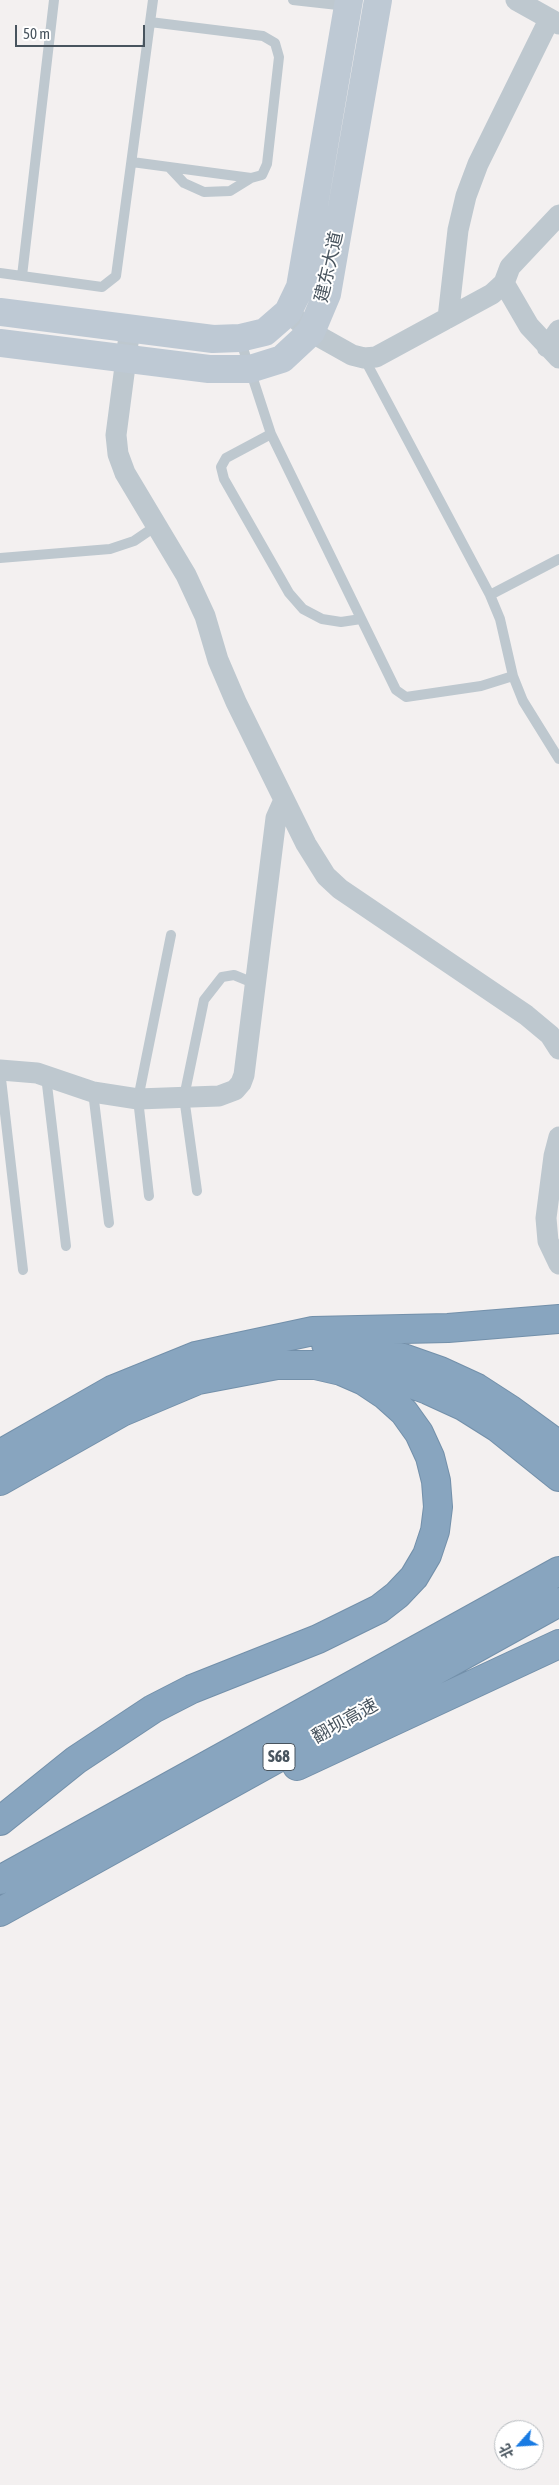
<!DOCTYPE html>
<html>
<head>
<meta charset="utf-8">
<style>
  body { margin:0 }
  #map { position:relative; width:559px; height:2485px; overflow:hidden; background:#f3f0f0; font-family:"Asap Condensed","Noto Sans SC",sans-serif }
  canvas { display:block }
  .north { position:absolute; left:494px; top:2420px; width:50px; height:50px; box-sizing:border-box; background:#fff; border:1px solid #b6bbbf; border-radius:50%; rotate:244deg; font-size:14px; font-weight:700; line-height:20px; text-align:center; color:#48545e }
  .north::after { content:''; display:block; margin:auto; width:18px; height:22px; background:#197be3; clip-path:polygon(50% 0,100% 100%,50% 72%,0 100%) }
  .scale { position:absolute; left:15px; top:25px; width:130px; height:22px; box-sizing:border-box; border:2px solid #48545e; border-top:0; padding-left:6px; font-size:15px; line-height:18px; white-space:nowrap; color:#48545e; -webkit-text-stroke:4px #fff; paint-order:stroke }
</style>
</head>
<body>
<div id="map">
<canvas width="559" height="2485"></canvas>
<div class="north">北</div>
<div class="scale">50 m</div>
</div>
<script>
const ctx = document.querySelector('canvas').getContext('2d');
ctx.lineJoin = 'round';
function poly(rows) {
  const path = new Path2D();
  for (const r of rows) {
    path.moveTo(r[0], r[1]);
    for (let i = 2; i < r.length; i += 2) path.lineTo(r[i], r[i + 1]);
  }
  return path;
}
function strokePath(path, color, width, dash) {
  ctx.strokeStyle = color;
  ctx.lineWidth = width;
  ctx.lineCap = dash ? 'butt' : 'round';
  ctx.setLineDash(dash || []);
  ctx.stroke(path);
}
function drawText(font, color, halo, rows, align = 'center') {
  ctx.font = font + ' "Asap Condensed","Noto Sans SC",sans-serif';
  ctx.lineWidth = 4;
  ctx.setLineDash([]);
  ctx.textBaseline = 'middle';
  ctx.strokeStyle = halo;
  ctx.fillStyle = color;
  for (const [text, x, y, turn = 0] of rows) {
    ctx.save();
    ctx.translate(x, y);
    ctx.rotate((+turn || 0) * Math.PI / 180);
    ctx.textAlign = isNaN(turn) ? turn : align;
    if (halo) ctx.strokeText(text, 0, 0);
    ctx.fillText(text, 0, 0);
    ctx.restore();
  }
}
const lane = poly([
  [293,0,347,6],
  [132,162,251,178,262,175,267,164,279,57,275,43,263,36,150,22],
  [169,167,184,183,204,192,230,191,251,178],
  [0,273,102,287,116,276,153,0],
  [22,276,54,0],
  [240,339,271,434,396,690,406,697,481,686,513,676],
  [364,358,490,595,500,619,513,676,523,701,559,759],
  [271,434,226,458,221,467,224,479,289,593,303,609,322,619,341,622,361,619],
  [0,558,110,549,134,541,156,526],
  [490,595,559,559],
  [0,1070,23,1270],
  [46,1076,66,1246],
  [93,1092,109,1223],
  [197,1191,184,1097,204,1000,222,977,234,975,256,984],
  [149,1196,138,1099,171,935]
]);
const street = poly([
  [516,0,559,24],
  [504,283,529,326,559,358],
  [288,312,311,332,352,355,364,358,376,357,492,294,504,283,510,267,559,215],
  [448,318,458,230,466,196,478,164,549,20],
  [130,328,116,435,118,454,125,473,186,575,205,616,218,660,236,702,306,844,326,876,340,889,526,1015,550,1035,559,1049],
  [547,347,559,330],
  [0,1070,37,1073,93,1092,138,1099,219,1096,235,1090,241,1083,244,1075,276,818,284,800],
  [559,1137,554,1156,546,1218,548,1241,559,1264]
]);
const secondary = poly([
  [0,312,213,339,240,338,265,332,288,312,300,287,349,0],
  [0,343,209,369,250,369,282,359,311,332,327,294,378,0]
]);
const highway = poly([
  [326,1344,362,1349,403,1358,440,1371,477,1388,511,1410,559,1445],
  [357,1368,395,1378,428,1390,463,1406,498,1428,559,1477],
  [0,1454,112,1390,196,1356,313,1331,448,1328,559,1319],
  [0,1481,122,1412,198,1380,277,1365,315,1365,341,1371,364,1381,385,1395,404,1412,419,1433,430,1457,436,1481,438,1507,435,1531,427,1555,414,1577,397,1595,379,1609,318,1639,192,1689,153,1709,76,1760,0,1821],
  [297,1766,559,1644],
  [0,1880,559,1571],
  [0,1912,559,1602]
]);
const shields = [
  [279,1757,32]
];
const shieldNames = [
  ["S68",279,1757]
];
const streetNames = [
  ["建东大道",329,267,-77],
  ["翻坝高速",345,1721,-29]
];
strokePath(highway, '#7390aa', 30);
strokePath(lane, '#bec8cf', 10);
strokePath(street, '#bec8cf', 21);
strokePath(secondary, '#bec9d4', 28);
strokePath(highway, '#88a5bf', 28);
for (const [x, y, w] of shields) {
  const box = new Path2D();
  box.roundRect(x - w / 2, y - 13.5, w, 27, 4);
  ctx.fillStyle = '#fff';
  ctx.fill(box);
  strokePath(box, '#48545e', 1);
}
drawText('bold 16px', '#48545e', null, shieldNames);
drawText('18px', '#48545e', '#fff', streetNames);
</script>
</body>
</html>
